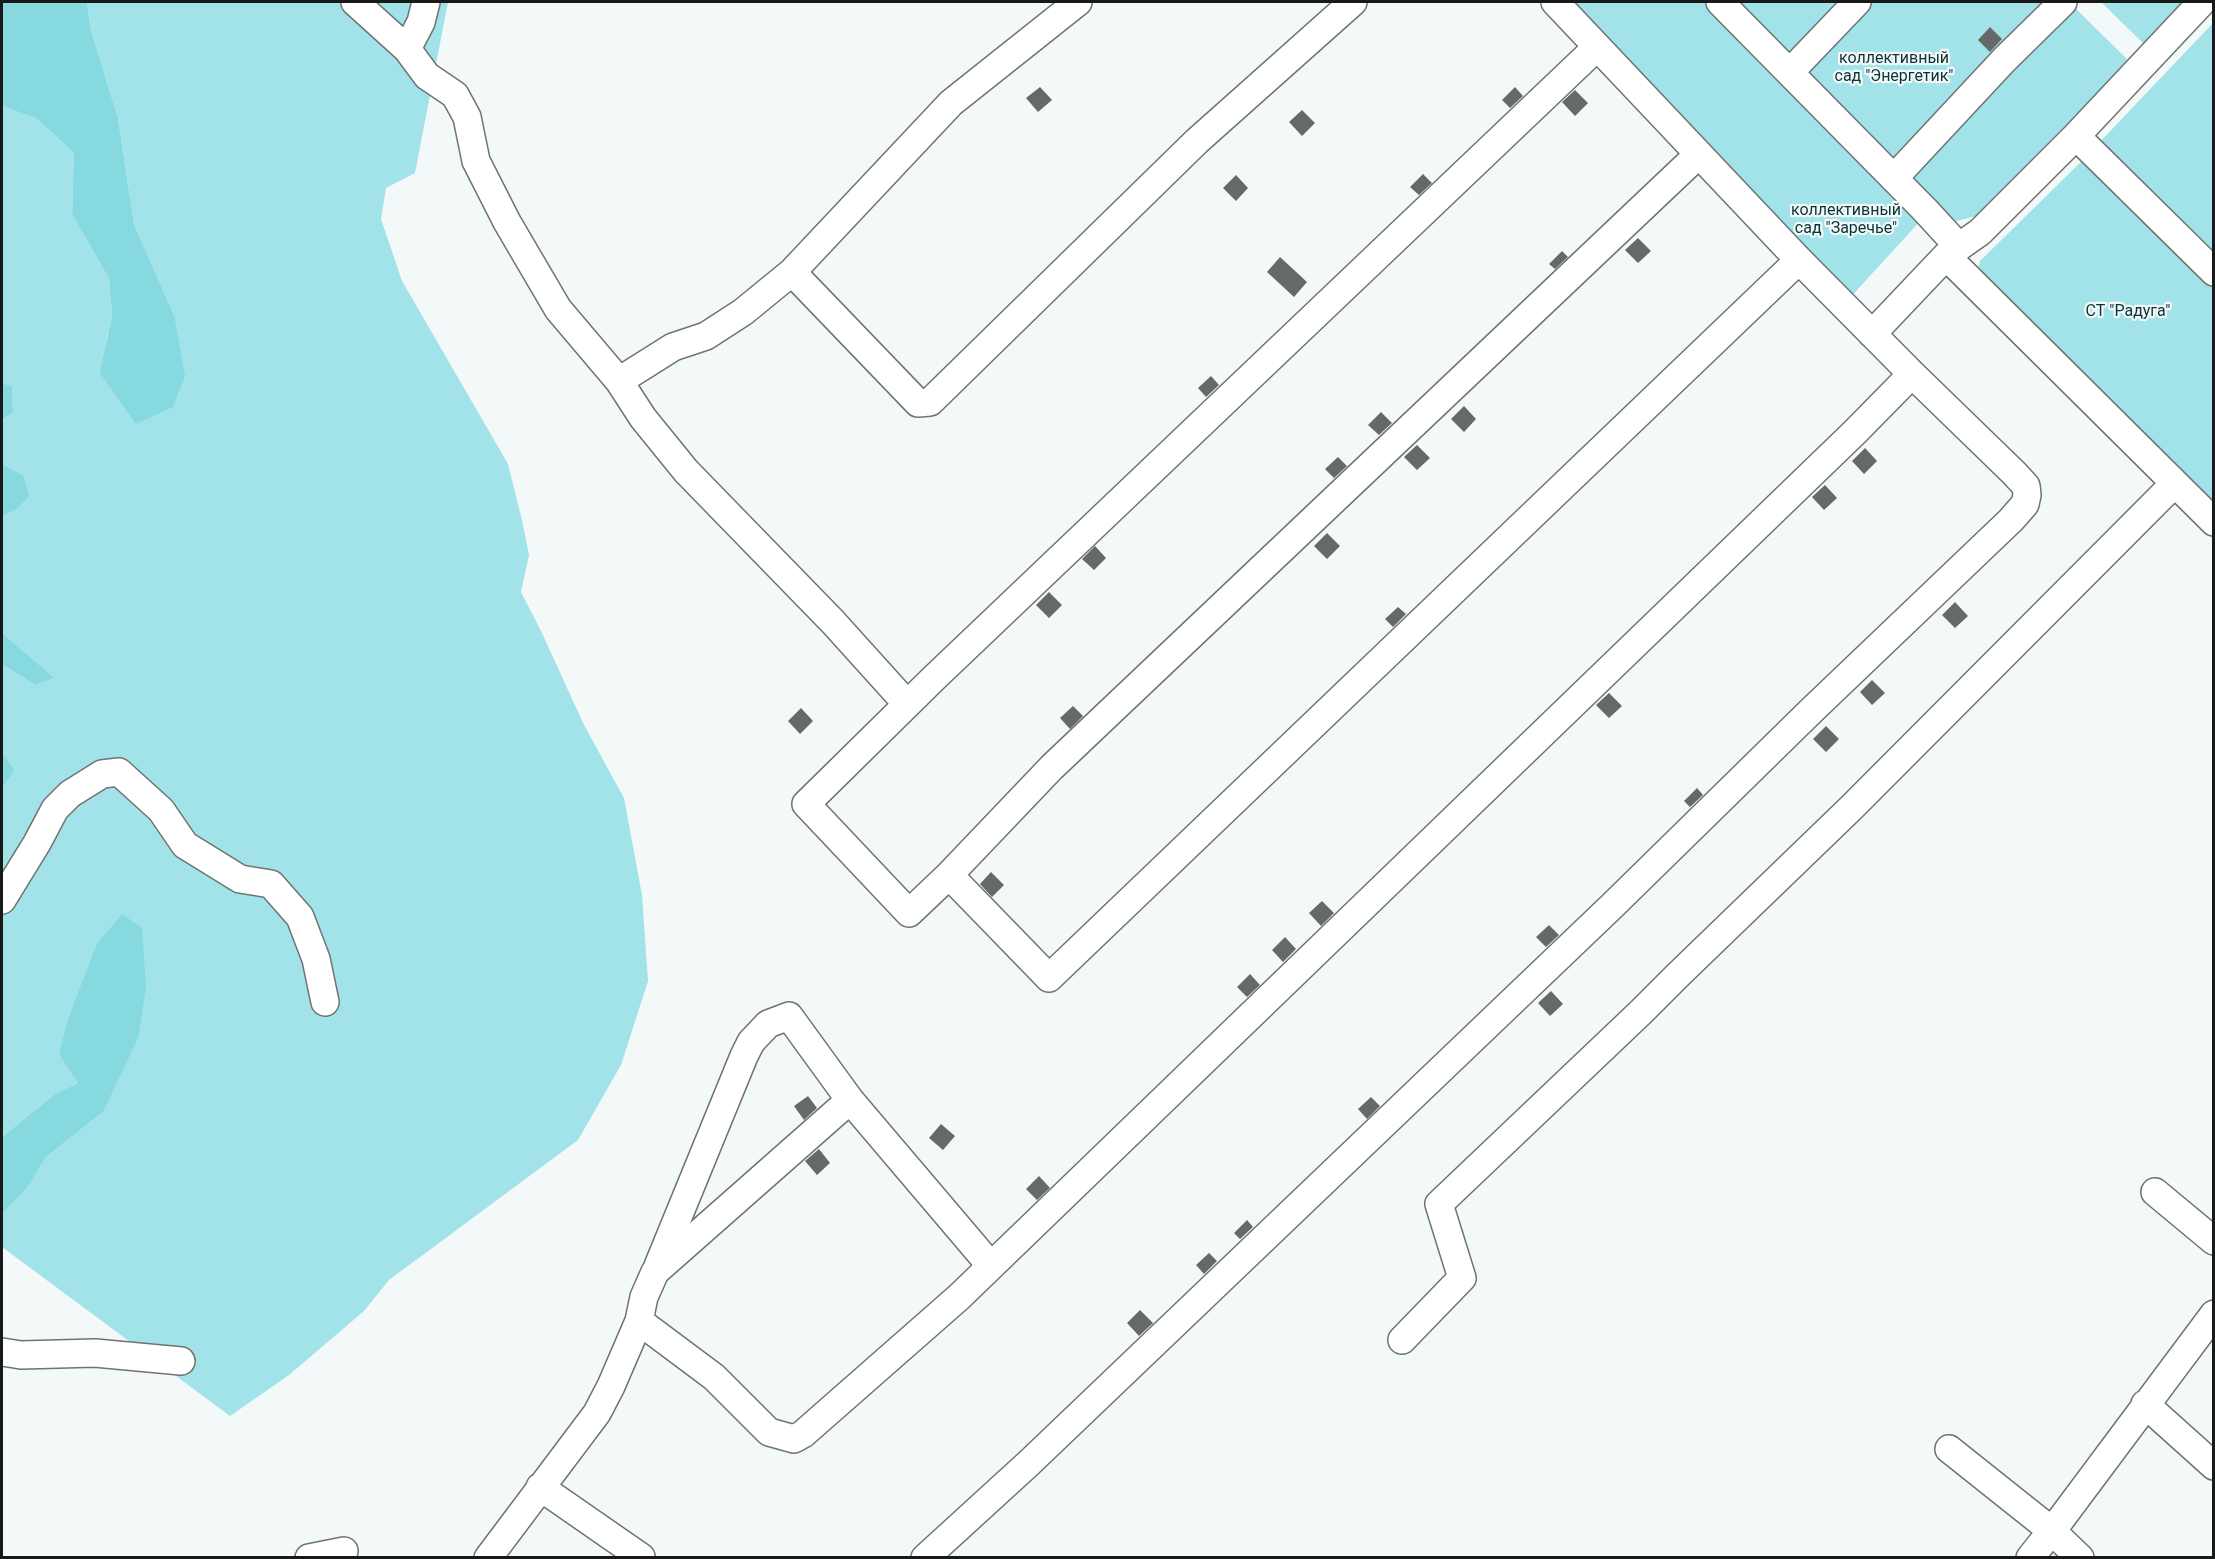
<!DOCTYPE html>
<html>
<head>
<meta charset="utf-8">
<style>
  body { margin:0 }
  #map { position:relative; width:2215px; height:1559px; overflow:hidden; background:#f3f8f8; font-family:Roboto,sans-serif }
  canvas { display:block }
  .frame { position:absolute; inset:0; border:3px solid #181a1a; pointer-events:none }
</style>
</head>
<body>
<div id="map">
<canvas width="2215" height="1559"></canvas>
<div class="frame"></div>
</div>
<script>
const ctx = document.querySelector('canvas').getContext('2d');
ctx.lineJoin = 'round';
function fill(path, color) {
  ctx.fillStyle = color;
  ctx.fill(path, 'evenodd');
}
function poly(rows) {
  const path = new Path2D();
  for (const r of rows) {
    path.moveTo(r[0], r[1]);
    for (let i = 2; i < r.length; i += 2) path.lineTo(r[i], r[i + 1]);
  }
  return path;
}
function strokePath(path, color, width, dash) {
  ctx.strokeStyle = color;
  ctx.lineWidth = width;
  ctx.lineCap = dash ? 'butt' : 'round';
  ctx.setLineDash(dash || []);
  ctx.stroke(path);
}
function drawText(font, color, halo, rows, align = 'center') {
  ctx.font = font + ' Roboto,sans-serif';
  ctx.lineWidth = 4.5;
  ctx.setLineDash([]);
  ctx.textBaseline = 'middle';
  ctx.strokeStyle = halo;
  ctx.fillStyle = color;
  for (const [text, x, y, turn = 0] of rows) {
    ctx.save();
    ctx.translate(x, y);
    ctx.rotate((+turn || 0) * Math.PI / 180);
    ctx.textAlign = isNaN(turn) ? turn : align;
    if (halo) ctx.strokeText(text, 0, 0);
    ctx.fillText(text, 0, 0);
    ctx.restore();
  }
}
const green = poly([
  [87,2,448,2,415,173,386,188,381,219,402,281,508,464,522,520,529,555,521,592,541,631,584,725,624,798,642,895,648,981,621,1065,578,1140,389,1280,364,1311,289,1375,230,1416,2,1247,2,1214,28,1187,46,1157,103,1112,82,987,69,1016,78,1083,55,1094,2,1137,2,788,15,770,4,755,2,755,2,664,35,685,53,678,2,633,2,517,17,509,23,475,2,464,2,420,13,413,12,386,2,383,2,106,37,119,74,153,72,214,109,279,112,315,106,342,174,315,134,224,118,118,91,30],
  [1566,2,1707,2,1922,219,1847,301],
  [1733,2,1843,2,1789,59],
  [1868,2,2047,2,1894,164,1801,72],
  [2101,2,2188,2,2145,45],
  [2072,5,2129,61,1976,216,1953,222,1906,176],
  [2213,23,2213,259,2097,145],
  [2084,159,2213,285,2213,507,1977,273,1980,261]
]);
const forest = poly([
  [2,2,87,2,91,30,118,118,134,224,174,315,185,376,173,407,136,424,100,373,112,315,109,279,72,214,74,153,37,119,2,106],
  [2,383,12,386,13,413,2,420],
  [2,464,23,475,29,496,17,509,2,517],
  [2,633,17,646,54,678,35,685,2,664],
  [2,755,4,755,15,770,2,788],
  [122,914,142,928,146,988,138,1038,103,1112,46,1157,28,1187,2,1214,2,1137,55,1094,78,1083,59,1054,69,1016,97,944]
]);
const building = poly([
  [1990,27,2002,39,1990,52,1978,40],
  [1040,87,1052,100,1038,112,1026,98],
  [1515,87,1523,96,1510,108,1502,100],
  [1575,90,1588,103,1575,116,1562,102],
  [1302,110,1315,123,1302,136,1289,122],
  [1423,174,1432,183,1419,195,1410,187],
  [1236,175,1248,188,1236,201,1223,188],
  [1638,238,1651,251,1638,263,1625,250],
  [1562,251,1568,257,1555,269,1549,264],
  [1280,257,1307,282,1294,297,1267,272],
  [1211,376,1219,385,1206,397,1198,388],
  [1464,406,1476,419,1464,432,1451,419],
  [1381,412,1392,423,1379,435,1368,425],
  [1417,445,1430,458,1417,470,1404,457],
  [1865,448,1877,461,1864,474,1852,461],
  [1338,457,1347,466,1334,478,1325,469],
  [1825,485,1837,498,1824,510,1812,497],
  [1327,533,1340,546,1327,559,1314,546],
  [1095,546,1106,558,1094,570,1082,559],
  [1049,592,1062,605,1049,618,1036,605],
  [1955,602,1968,616,1955,628,1942,615],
  [1398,607,1406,614,1393,627,1385,619],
  [1872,680,1885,693,1872,705,1860,692],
  [1609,693,1622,706,1609,718,1596,705],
  [1073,706,1083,716,1070,729,1060,718],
  [801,708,813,721,800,734,788,721],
  [1826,726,1839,739,1826,752,1813,739],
  [1697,788,1703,795,1690,807,1684,801],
  [991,872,1004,885,992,897,980,884],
  [1322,901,1334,913,1321,926,1309,913],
  [1549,925,1559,935,1546,947,1536,937],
  [1285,937,1296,949,1283,962,1272,950],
  [1250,974,1260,985,1247,997,1237,987],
  [1551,991,1563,1004,1550,1016,1538,1003],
  [808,1096,817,1108,804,1120,794,1106],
  [1371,1097,1380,1106,1367,1119,1358,1109],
  [941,1124,955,1136,943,1150,929,1138],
  [819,1149,830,1163,817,1175,805,1161],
  [1039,1176,1050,1188,1037,1200,1026,1189],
  [1247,1220,1253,1227,1240,1239,1234,1233],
  [1209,1253,1217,1261,1204,1274,1196,1265],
  [1140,1310,1153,1323,1139,1336,1127,1323]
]);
const minor = poly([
  [355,2,407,49,427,76,455,95,467,117,476,161,507,222,558,309,619,381,643,418,686,471,833,622,907,704],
  [1720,2,1925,210,1959,247],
  [1597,47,933,679,806,804,909,913,949,875,1052,767,1699,154],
  [407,49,421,22,426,2],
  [1790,72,1857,2],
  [2076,136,2214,272],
  [1894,178,2004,60,2063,2],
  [1946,256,2214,522],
  [792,272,918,403,930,402,1197,141,1353,2],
  [1872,334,1946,256,1980,232,2076,136,2202,2],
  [619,381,673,347,706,336,743,312,792,272,951,103,1078,2],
  [949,875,1049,978,1799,260],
  [2,900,37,843,55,809,70,794,102,774,119,772,161,810,185,845,240,879,271,884,300,917,316,959,325,1002],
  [2155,1192,2214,1241],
  [658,1266,744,1056,751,1042,768,1024,789,1016,850,1100],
  [639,1321,714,1377,769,1432,794,1439,803,1434,959,1297,1855,432,1912,374],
  [1402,1340,1462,1278,1439,1204,1641,1012,1678,975,1851,808,2174,484],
  [2,1352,21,1355,95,1353,181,1361],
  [2145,1404,2214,1466],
  [1949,1449,2052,1531,2080,1558],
  [540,1487,641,1557],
  [309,1558,344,1551],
  [488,1558,597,1413,611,1386,639,1321,644,1297,655,1272,850,1100,991,1266],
  [925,1558,1029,1463,1612,906,1812,710,2011,520,2025,504,2027,495,2026,486,2014,473,1912,374,1799,260,1555,2],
  [2030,1558,2061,1519,2214,1314]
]);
const parkNames = [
  ["коллективный",1894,59],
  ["сад \"Энергетик\"",1894,77],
  ["коллективный",1846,211],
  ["сад \"Заречье\"",1846,229],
  ["СТ \"Радуга\"",2128,312]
];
fill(green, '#a1e3e9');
fill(forest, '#87d9e0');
fill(building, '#656969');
strokePath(minor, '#6f7373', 30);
strokePath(minor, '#fff', 27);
drawText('16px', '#0a3336', '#f3f8f8', parkNames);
</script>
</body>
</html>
